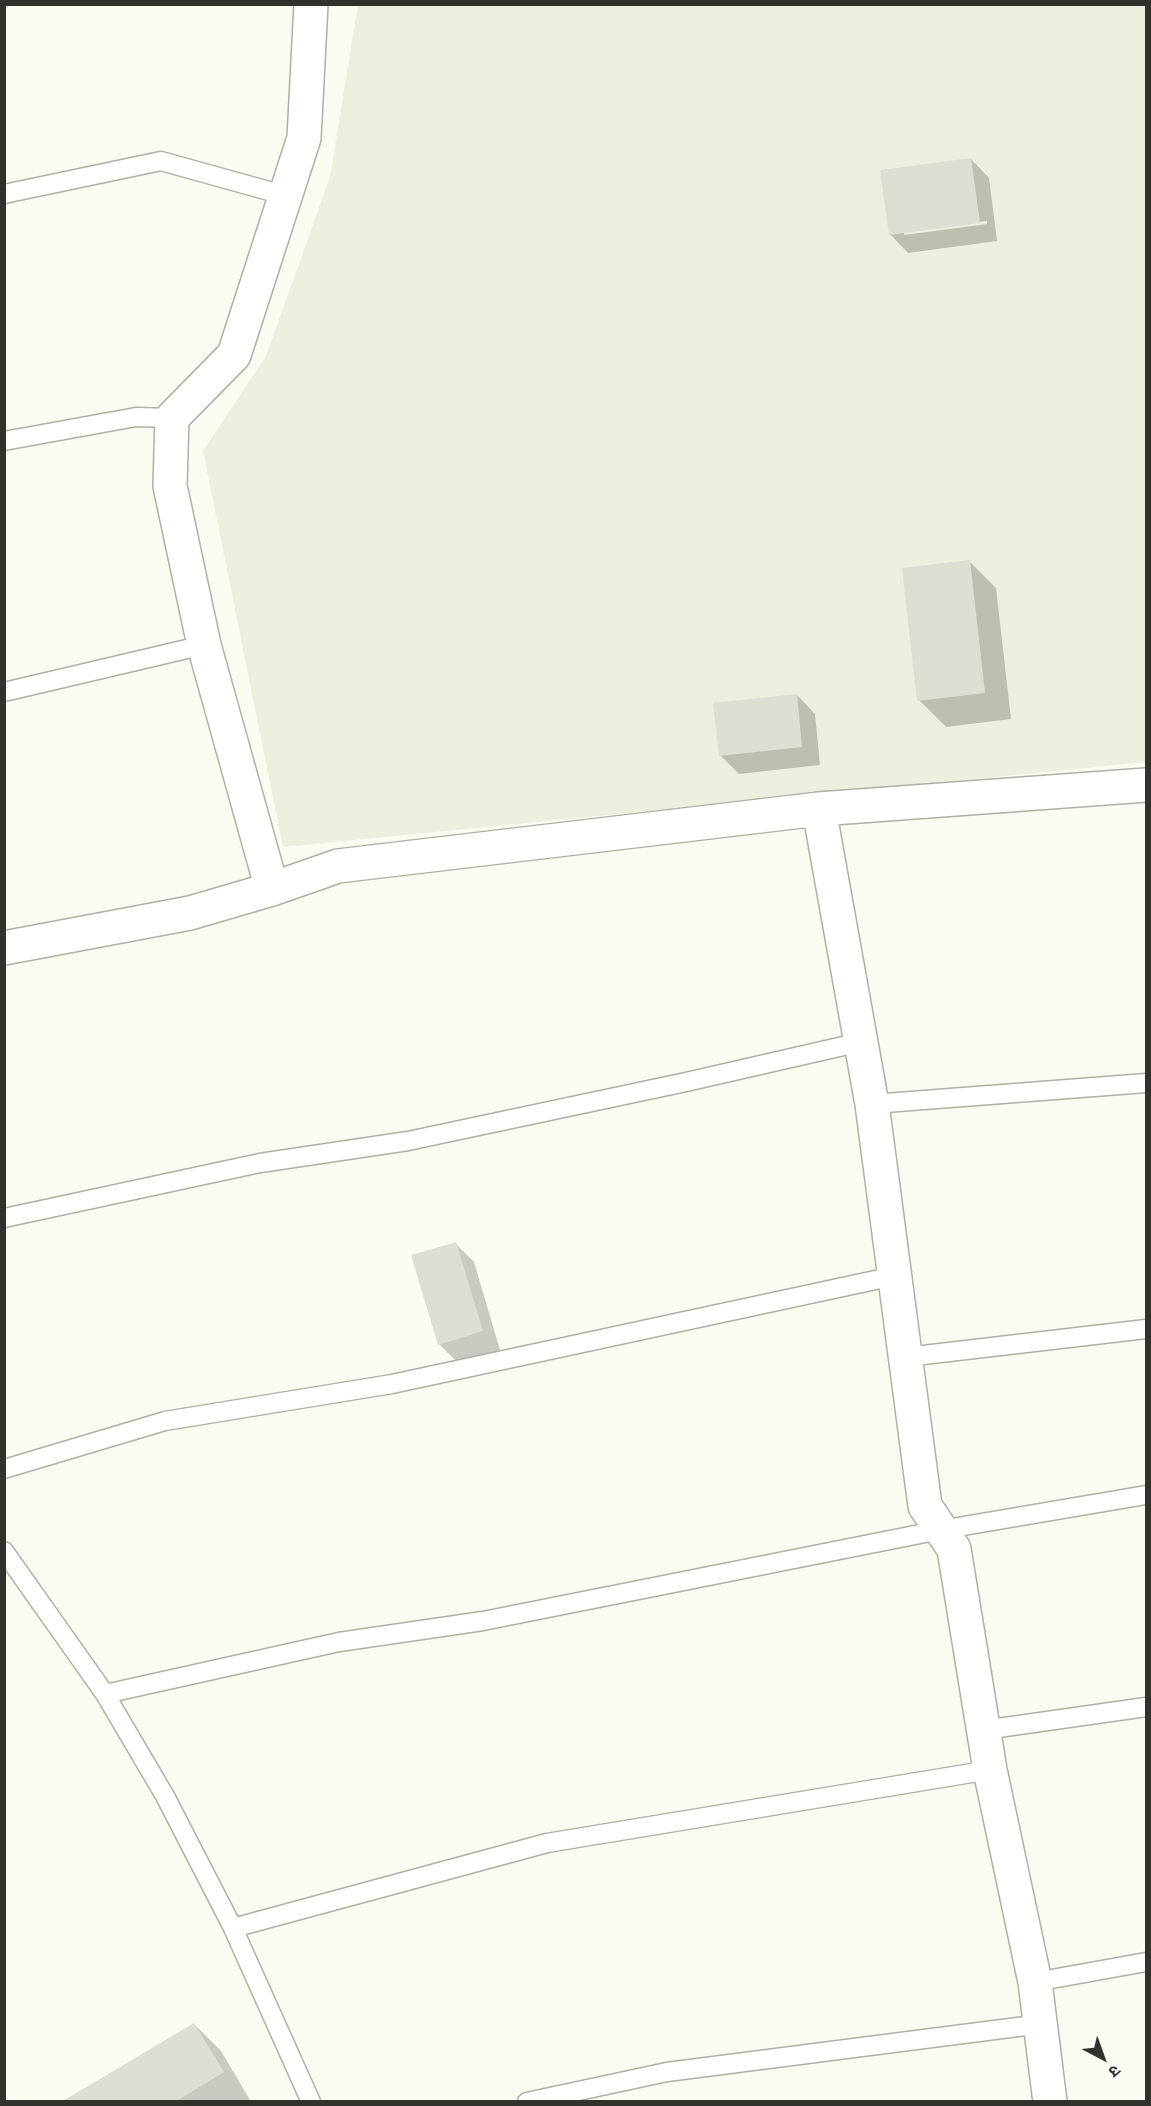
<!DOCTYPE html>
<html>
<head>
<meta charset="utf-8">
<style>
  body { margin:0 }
  #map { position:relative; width:1151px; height:2106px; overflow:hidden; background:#fafcf1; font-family:Quicksand,"Noto Sans Devanagari",sans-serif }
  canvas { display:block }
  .frame { position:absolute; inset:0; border:6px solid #31322e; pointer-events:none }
  .north { position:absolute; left:1073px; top:2028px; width:60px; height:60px; -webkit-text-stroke:4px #fff; paint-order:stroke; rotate:139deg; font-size:16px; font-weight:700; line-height:24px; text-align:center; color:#31322e }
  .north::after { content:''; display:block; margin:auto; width:21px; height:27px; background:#31322e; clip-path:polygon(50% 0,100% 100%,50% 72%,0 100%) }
</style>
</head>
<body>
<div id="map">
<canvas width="1151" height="2106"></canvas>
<div class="frame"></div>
<div class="north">उ</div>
</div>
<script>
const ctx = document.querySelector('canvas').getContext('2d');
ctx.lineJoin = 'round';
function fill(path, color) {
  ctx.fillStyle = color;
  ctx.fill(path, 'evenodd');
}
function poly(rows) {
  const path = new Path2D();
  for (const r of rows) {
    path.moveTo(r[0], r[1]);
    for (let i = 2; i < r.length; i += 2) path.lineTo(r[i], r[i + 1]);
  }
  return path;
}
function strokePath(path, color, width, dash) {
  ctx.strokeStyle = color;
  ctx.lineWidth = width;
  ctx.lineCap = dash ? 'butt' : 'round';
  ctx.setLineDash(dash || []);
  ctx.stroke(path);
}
const built = poly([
  [358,5,1146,5,1146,762,283,847,203,451,266,356,330,177]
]);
const shadow = poly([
  [971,159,989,178,997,241,908,253,890,234],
  [987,221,987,224,904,235,904,231],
  [969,561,996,588,1011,719,946,727,919,700],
  [797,695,815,714,820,765,739,774,720,755],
  [456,1244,474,1262,500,1350,458,1363,439,1344],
  [194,2024,221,2051,250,2100,246,2102,64,2102]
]);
const building = poly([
  [971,158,980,223,889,235,880,170],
  [970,560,985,693,917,701,902,568],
  [797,694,802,747,719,756,713,703],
  [456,1242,483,1331,438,1345,411,1255],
  [194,2023,224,2072,175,2102,61,2102]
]);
const lane = poly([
  [4,194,161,161,287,196],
  [4,441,136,417,172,418],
  [4,692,204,645],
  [872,1104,1146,1083],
  [4,1218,260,1163,408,1141,686,1082,861,1042],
  [906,1357,1146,1329],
  [4,1469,165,1421,392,1384,894,1276],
  [4,1551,105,1694,165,1796,233,1928,311,2102],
  [105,1694,339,1642,483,1621,940,1530,1146,1495],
  [984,1730,1146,1707],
  [233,1928,547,1843,990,1770],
  [1035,1982,1146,1962],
  [527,2102,667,2072,1041,2024]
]);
const street = poly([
  [819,809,872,1104,925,1506,954,1549,990,1770,1035,1982,1050,2102],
  [272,889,204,645,170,486,172,418,234,355,304,138,311,4],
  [4,948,190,913,272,889,338,866,819,809,1146,785]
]);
fill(built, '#ecefdd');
fill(shadow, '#0003');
fill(building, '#dcded3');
strokePath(lane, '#aeb0a6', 21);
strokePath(street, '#aeb0a6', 36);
strokePath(lane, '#fff', 18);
strokePath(street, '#fff', 33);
</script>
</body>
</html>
